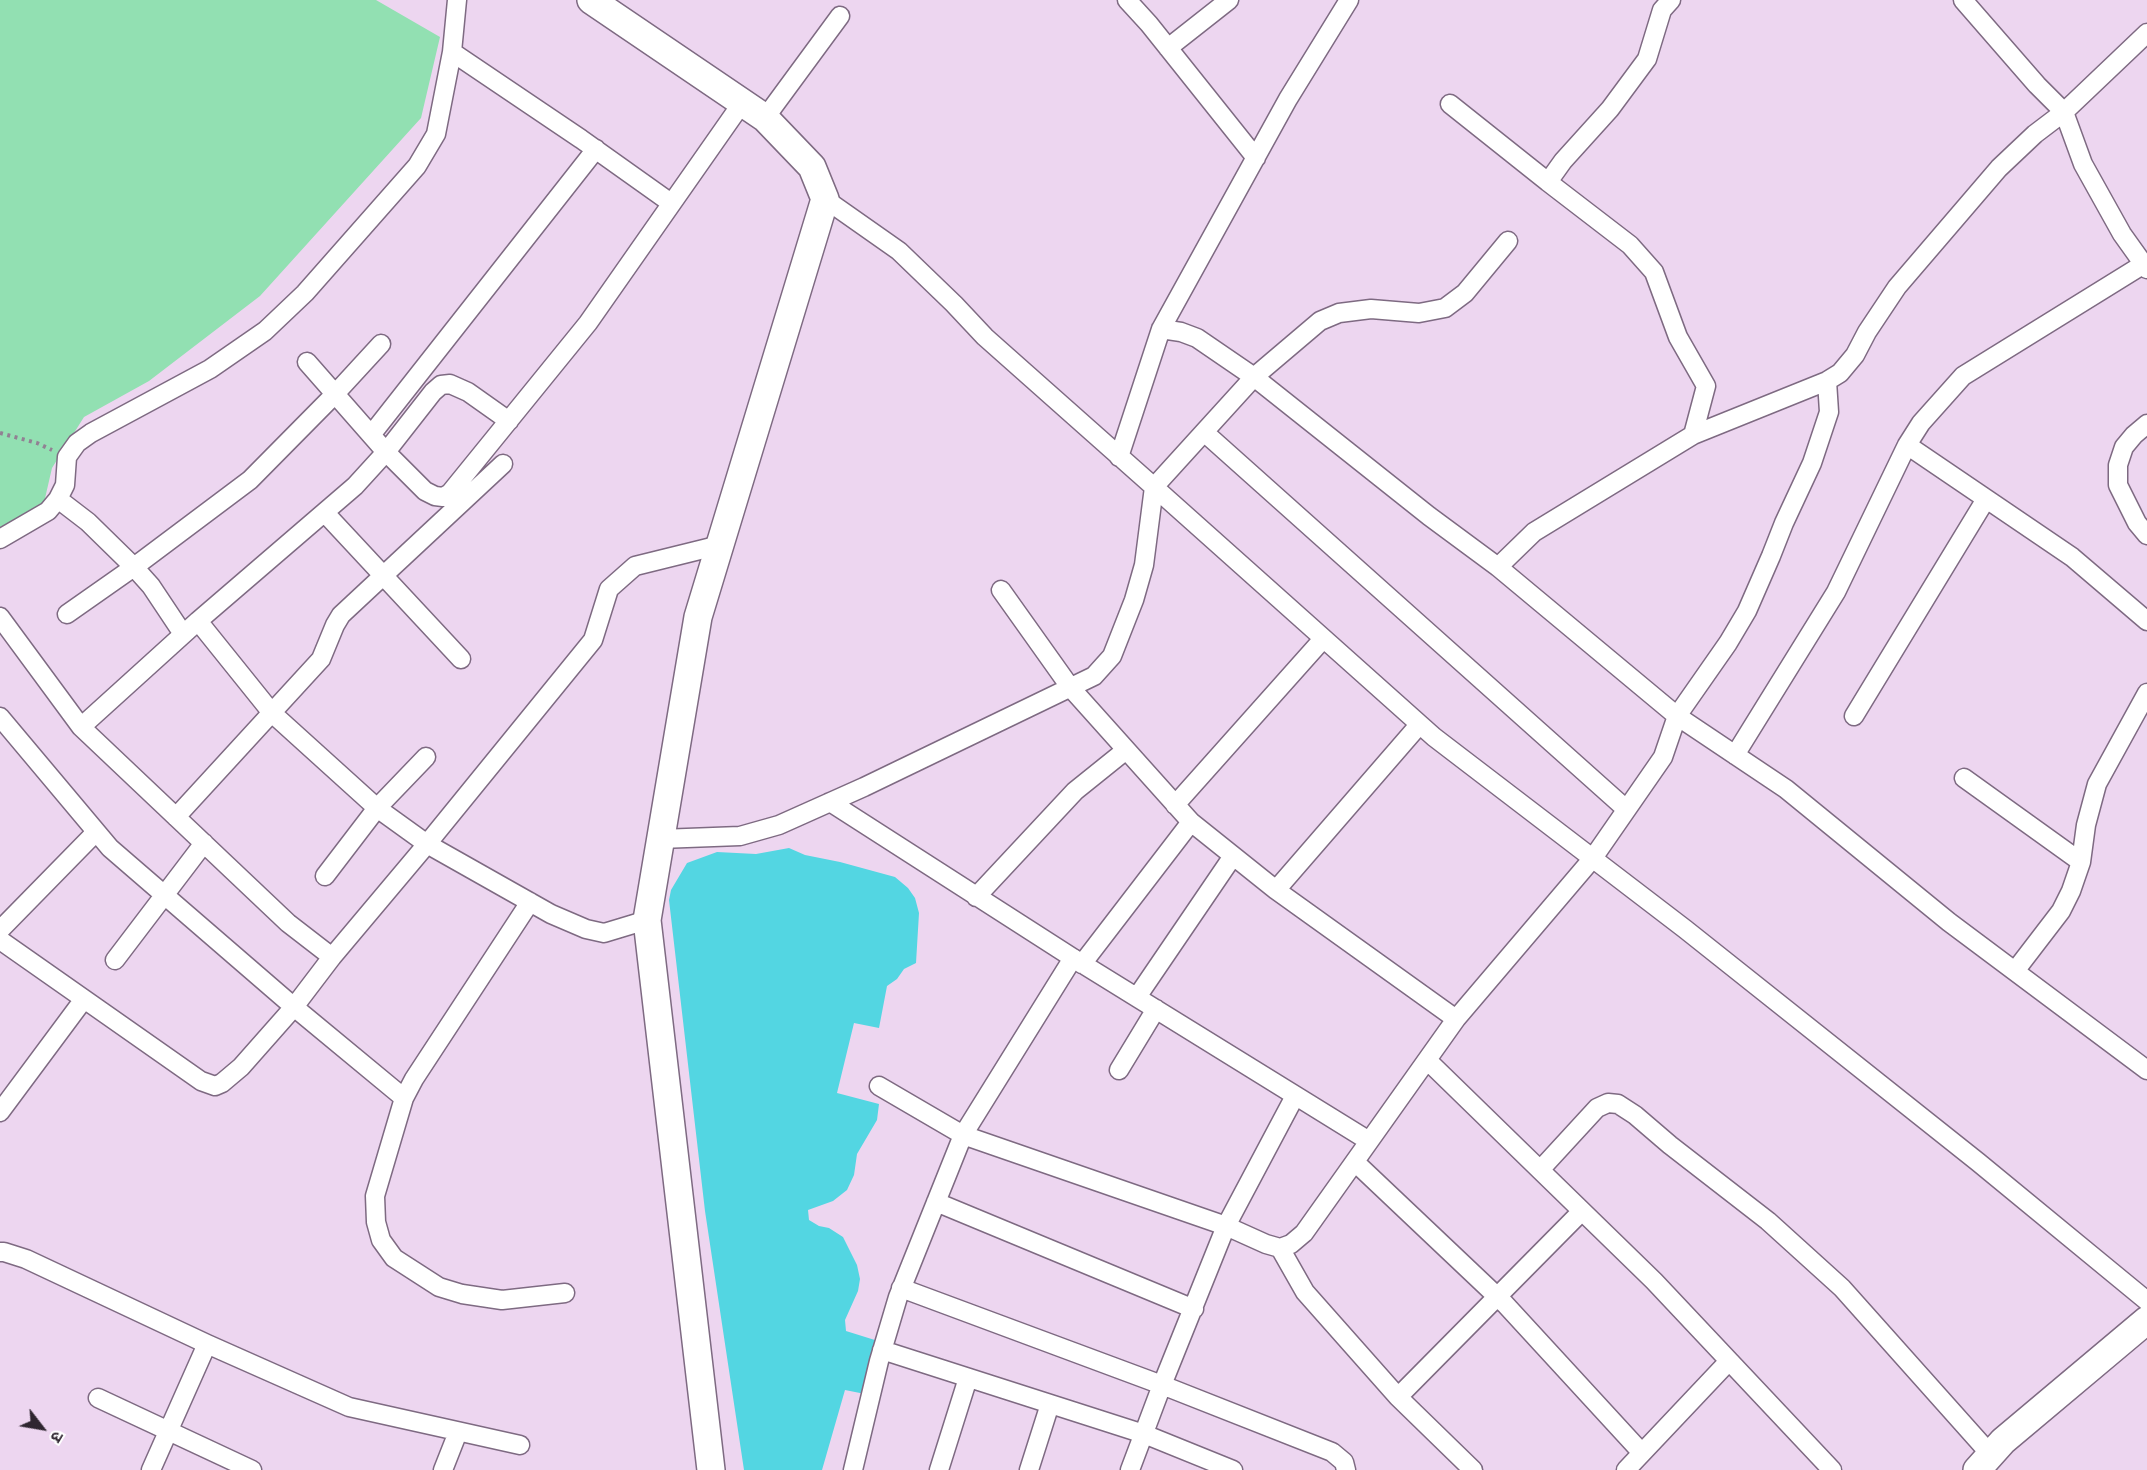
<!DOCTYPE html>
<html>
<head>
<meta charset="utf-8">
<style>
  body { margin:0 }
  #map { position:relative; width:2147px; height:1470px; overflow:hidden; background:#edd6f0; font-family:Quicksand,"Noto Sans Devanagari",sans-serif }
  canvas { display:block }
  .north { position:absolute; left:12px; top:1398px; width:60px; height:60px; -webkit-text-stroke:4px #fff; paint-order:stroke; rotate:121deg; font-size:16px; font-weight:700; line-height:24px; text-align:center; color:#2f2630 }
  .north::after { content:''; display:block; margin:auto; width:21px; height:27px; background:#2f2630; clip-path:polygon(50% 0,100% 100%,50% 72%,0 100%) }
</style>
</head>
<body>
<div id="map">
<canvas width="2147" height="1470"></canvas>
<div class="north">उ</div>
</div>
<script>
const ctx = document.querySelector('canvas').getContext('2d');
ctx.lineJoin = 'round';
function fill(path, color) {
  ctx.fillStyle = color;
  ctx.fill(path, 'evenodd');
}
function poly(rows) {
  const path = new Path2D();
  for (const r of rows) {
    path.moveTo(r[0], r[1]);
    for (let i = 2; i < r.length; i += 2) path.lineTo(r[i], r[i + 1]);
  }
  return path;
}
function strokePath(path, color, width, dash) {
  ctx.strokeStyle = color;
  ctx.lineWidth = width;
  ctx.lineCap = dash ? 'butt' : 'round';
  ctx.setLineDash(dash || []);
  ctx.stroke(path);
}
const green = poly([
  [0,0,376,0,440,37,421,118,260,296,149,381,84,417,52,468,43,507,0,531]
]);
const water = poly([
  [789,848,805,855,840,862,895,877,908,888,915,898,919,913,916,963,904,969,897,979,887,986,879,1028,854,1023,837,1093,879,1104,877,1120,857,1154,854,1175,847,1190,833,1201,808,1210,809,1220,819,1226,829,1228,843,1237,857,1265,860,1279,858,1291,845,1320,846,1331,878,1341,865,1394,845,1390,822,1470,744,1470,705,1211,669,900,671,890,687,863,717,852,756,854]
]);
const path = poly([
  [0,433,37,443,52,450]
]);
const street = poly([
  [1127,0,1149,24,1256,158],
  [1671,0,1662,10,1647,59,1610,109,1563,161,1548,182,1630,245,1654,272,1678,337,1706,386,1693,435],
  [1963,0,2037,85,2064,112,2083,164,2122,234,2147,269],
  [1168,48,1229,0],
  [452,52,581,139,671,203],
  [1450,104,1548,182],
  [765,118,840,16],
  [1508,241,1465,293,1445,308,1419,313,1371,309,1339,313,1320,321,1254,377,1154,487,1434,737,1685,929,1978,1162,2147,1301],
  [1161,329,1181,332,1197,338,1254,377,1429,516,1498,567],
  [307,362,386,452,425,491,435,496,443,497,450,493,588,323,742,103],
  [1827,381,1829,412,1812,463,1784,523,1771,556,1747,611,1728,643,1677,716,1786,789,1949,922,2147,1070],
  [2147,424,2134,435,2124,447,2118,465,2118,485,2137,523,2147,535],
  [1204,432,1626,809],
  [371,435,596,149],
  [1907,445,2072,557,2147,621],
  [1119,457,1161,329,1288,99,1349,0],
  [58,499,88,522,134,567,151,586,183,634],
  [325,513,461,659],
  [0,539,48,511,58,499,65,485,67,457,77,443,91,433,210,369,265,331,305,293,417,166,436,134,452,52,457,0],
  [1001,590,1070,687,1191,822,1276,890,1456,1019],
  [67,614,134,567,250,480,335,394,381,344],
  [0,617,81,727,288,923,332,957],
  [198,621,272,713,377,808,427,844,551,914,586,929,604,933,647,920],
  [1854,716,1986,499],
  [0,717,110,848,294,1007,404,1098],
  [81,727,198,621,355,486,386,452,433,392,441,385,450,384,468,392,509,421],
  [1735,755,1836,592,1907,445,1921,423,1963,376,2144,264],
  [1964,778,2081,862],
  [830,802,1073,958,1369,1141],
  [1175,805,1323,639],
  [176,817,321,659,335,625,341,615,503,464],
  [660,839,740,836,779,825,864,787,1094,676,1112,656,1134,600,1144,565,1154,487,985,337,954,304,899,251,825,199],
  [325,876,377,808,426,757],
  [1276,890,1419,725],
  [976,897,1075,791,1126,750],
  [530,902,414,1079,404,1098,375,1196,376,1222,381,1240,394,1258,439,1287,462,1294,502,1300,565,1293],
  [0,930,96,832],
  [0,940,201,1081,215,1086,222,1083,241,1067,294,1007,332,957,427,844,593,640,609,589,635,566,720,545],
  [115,960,204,843],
  [1082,964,1191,822],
  [2015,971,2061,911,2071,891,2081,862,2086,825,2097,784,2147,693],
  [1137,997,1233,856],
  [1427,1060,1654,1281,1832,1470],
  [1119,1070,1156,1009],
  [879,1086,963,1135,1226,1226,1266,1244,1280,1248,1291,1244,1304,1233,1456,1019,1593,858,1663,757,1677,716,1498,567,1534,532,1693,435,1827,381,1840,373,1855,355,1867,332,1897,287,1999,168,2035,134,2064,112,2147,33],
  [0,1112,84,999],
  [1355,1162,1505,1304,1642,1453],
  [1540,1170,1597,1108,1608,1103,1618,1104,1635,1115,1670,1145,1768,1221,1842,1288,1991,1455],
  [936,1202,1194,1309],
  [1280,1248,1305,1292,1398,1397,1473,1470],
  [0,1252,4,1252,26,1259,207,1344,349,1407,520,1445],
  [901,1288,1162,1385,1332,1452,1344,1462,1346,1470],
  [882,1350,1144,1434,1233,1470],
  [1398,1397,1582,1211],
  [98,1398,252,1470],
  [151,1470,207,1344],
  [443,1470,458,1432],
  [853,1470,879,1361,898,1297,963,1135,1073,958],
  [939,1470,968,1378],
  [1029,1470,1050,1404],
  [1130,1470,1162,1385,1226,1226,1295,1096],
  [1626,1470,1729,1361]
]);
const secondary = poly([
  [591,0,765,118,812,167,825,199,698,617,647,920,711,1470],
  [1977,1470,2003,1441,2147,1320]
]);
fill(green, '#92e0b2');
fill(water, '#53d6e2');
strokePath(street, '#7e6a82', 21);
strokePath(secondary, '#7e6a82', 30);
strokePath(path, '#918193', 4, [3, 4.5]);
strokePath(street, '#fff', 18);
strokePath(secondary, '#fff', 27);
</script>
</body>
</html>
